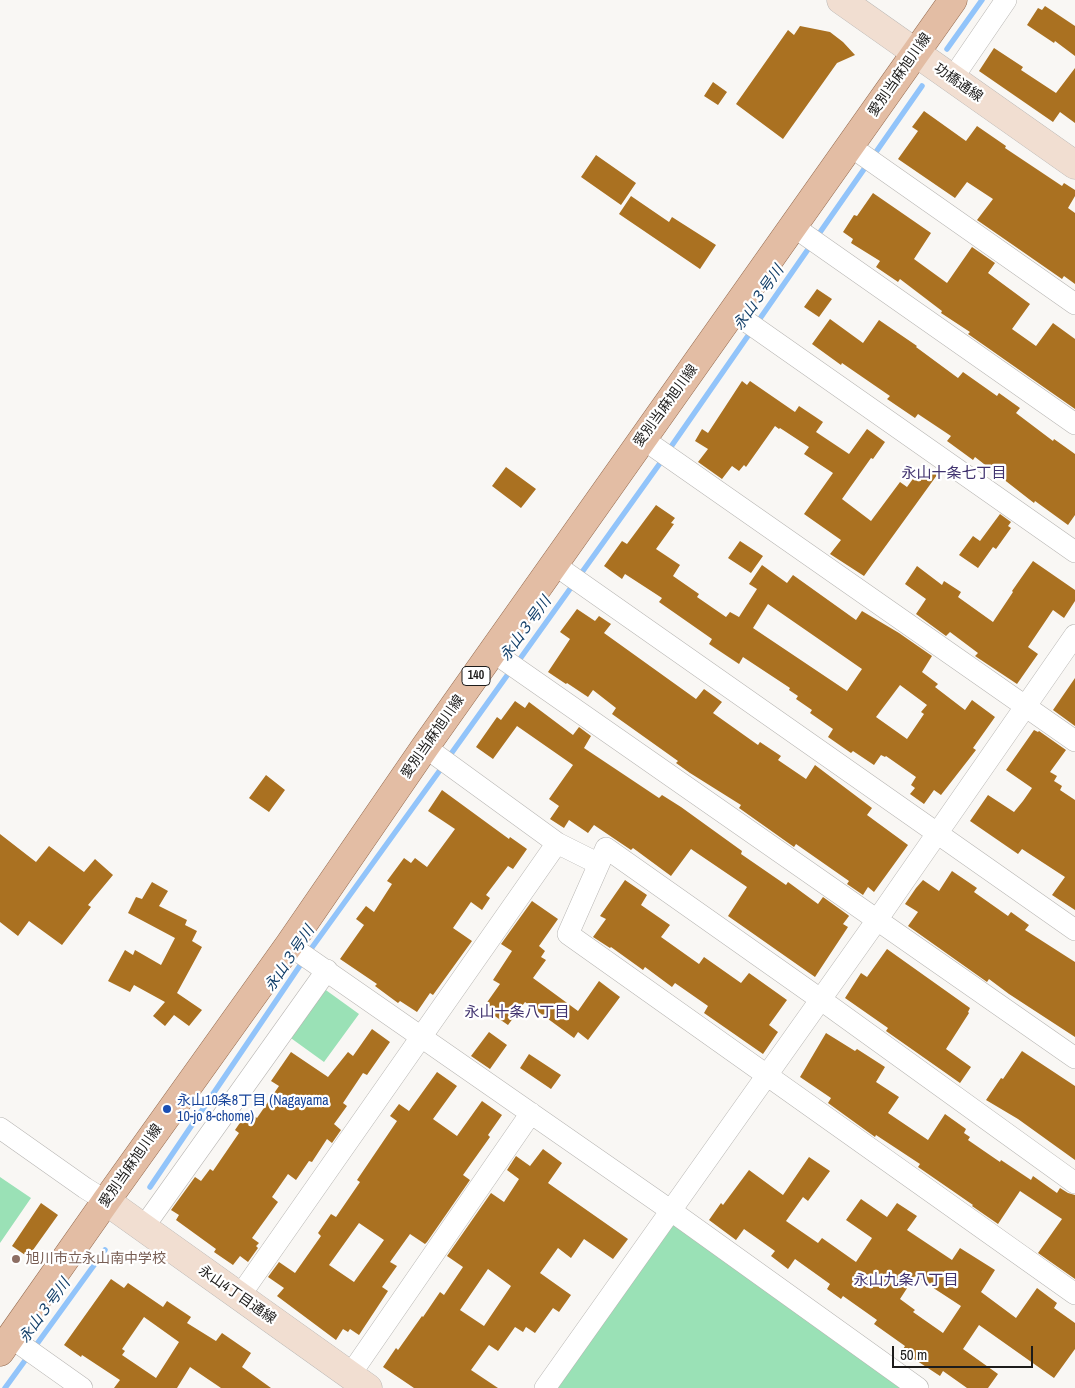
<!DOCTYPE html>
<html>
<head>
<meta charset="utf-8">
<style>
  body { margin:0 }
  #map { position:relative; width:1075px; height:1388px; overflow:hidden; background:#f9f7f4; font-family:"Archivo Narrow",sans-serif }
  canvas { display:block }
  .scale { position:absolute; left:892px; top:1346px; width:141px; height:22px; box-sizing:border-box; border:2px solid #1d1c1b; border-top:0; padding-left:6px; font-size:15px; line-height:18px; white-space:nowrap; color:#1d1c1b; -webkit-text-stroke:4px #fff; paint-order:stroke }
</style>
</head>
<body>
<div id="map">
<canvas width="1075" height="1388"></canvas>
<div class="scale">50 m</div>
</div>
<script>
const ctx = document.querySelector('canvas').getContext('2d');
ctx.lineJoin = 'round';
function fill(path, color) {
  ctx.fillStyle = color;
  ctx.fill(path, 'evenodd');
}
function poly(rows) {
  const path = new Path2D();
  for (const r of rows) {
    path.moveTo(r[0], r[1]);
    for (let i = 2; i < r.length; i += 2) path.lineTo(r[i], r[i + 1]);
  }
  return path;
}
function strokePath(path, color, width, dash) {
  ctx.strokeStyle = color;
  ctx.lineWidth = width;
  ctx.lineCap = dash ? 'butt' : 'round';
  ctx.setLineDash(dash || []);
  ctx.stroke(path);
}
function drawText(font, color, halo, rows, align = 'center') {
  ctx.font = font + ' "Archivo Narrow","Noto Sans JP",sans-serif';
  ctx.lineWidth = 4.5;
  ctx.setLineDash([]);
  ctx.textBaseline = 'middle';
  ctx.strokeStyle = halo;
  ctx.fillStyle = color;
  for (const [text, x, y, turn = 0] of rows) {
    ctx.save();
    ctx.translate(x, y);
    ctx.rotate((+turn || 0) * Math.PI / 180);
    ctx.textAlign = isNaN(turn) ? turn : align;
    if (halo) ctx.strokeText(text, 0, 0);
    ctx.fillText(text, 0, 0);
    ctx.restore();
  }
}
const green = poly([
  [323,988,359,1014,324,1062,288,1036],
  [0,1177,31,1198,0,1243],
  [670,1210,918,1388,545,1388]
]);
const stream = poly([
  [947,49,982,0],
  [816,238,922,86],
  [668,451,811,245],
  [517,663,663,459],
  [448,758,511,670],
  [308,953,443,766],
  [150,1187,303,961],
  [34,1348,105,1250],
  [5,1388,29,1355]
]);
const building = poly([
  [1045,6,1075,26,1075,56,1055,41,1054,43,1027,25,1038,8,1042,10],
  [800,26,830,32,843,42,855,55,837,63,783,139,736,104,788,30,794,35],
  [994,48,1023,67,1021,70,1056,93,1075,68,1075,123,1060,112,1053,122,979,71],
  [713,82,727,92,718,105,704,96],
  [924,111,966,141,977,126,1006,146,1005,148,1062,186,1064,183,1075,190,1075,196,1068,208,1075,213,1075,284,1064,276,1062,279,977,220,993,199,967,182,955,198,898,159,918,131,912,127],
  [596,155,636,183,621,205,581,177],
  [873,193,931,233,914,259,947,283,972,247,995,263,988,273,1030,304,1012,329,1036,346,1053,323,1075,339,1075,409,968,334,970,332,941,313,942,311,900,279,898,282,876,267,880,261,851,243,853,239,843,232,854,215,857,216],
  [631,196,669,222,672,217,716,245,700,269,619,214],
  [817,289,832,299,819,317,804,307],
  [830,319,863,343,879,320,917,346,916,347,958,378,963,372,997,396,999,393,1020,408,1016,413,1053,441,1054,439,1075,454,1075,515,1068,525,1035,501,1034,503,975,457,973,460,947,441,951,436,918,414,915,418,887,399,890,396,842,363,841,365,812,344],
  [742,381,747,385,750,381,795,412,799,406,823,422,816,432,849,454,867,429,885,442,873,459,871,458,842,499,871,521,900,482,907,487,923,465,937,475,864,576,830,554,841,540,804,514,833,473,804,454,809,447,780,428,779,429,775,426,746,467,744,465,739,471,732,466,722,479,698,462,708,449,695,441,702,429,708,433],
  [506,467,536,489,521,508,492,486],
  [656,505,675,518,671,523,674,524,656,549,680,565,673,576,699,594,697,597,726,617,730,612,739,617,757,589,749,584,762,565,787,583,793,575,856,620,862,611,899,633,932,656,922,672,938,684,935,687,965,710,972,700,995,717,973,748,976,750,941,795,934,790,924,804,910,794,915,788,911,785,916,777,886,756,885,757,881,755,874,765,853,751,851,753,828,737,833,729,810,713,812,710,796,699,798,696,789,690,790,688,743,657,739,664,709,644,712,639,659,602,662,598,625,574,622,579,604,566,622,541,627,544],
  [768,604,862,669,847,691,753,628],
  [900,685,927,705,921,712,924,714,907,739,876,717],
  [1000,514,1011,522,1008,526,1011,528,996,549,993,547,978,568,959,555,973,536,980,541],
  [740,541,763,556,751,573,728,558],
  [1033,561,1075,590,1075,601,1064,618,1053,610,1028,647,1038,654,1017,684,975,656,978,653,950,632,946,636,916,614,926,599,905,584,917,566,942,585,944,581,961,592,958,597,993,622,1013,592,1012,591],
  [577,609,595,621,599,616,611,624,604,633,696,699,704,689,722,702,713,713,758,745,760,742,781,756,778,760,806,779,815,765,872,808,867,815,908,845,874,892,868,887,863,895,847,884,849,881,796,844,794,847,739,808,741,805,690,773,676,763,678,761,612,714,616,708,593,690,588,697,567,683,566,684,548,672,570,639,560,632],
  [1075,678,1075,726,1053,710],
  [515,701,525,708,529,702,573,735,579,727,591,736,584,748,659,798,662,795,681,807,742,851,741,854,786,885,788,882,818,904,823,897,848,915,849,916,843,924,848,927,815,977,728,916,747,887,691,849,671,876,633,848,631,850,594,825,588,833,569,820,564,828,550,819,559,806,549,799,573,765,517,726,493,759,476,747,497,717,501,720],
  [1034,730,1038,732,1039,731,1066,750,1050,772,1057,776,1054,781,1062,786,1060,790,1075,800,1075,910,1052,895,1065,877,1022,849,1018,854,970,821,988,795,1014,812,1023,801,1032,788,1006,770],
  [266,775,285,790,269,812,249,798],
  [442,790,509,839,510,837,527,849,513,869,508,866,486,895,490,898,482,910,471,902,453,928,472,941,433,995,430,993,417,1012,400,1001,398,1003,375,986,377,984,340,959,364,925,356,919,366,906,374,912,392,884,387,881,404,858,411,863,415,858,427,867,455,829,428,811],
  [0,834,36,862,49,846,84,872,95,859,113,875,88,905,91,907,62,945,29,921,18,936,0,922],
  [952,871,977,888,974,892,1008,916,1011,912,1029,925,1025,930,1075,962,1075,1037,1009,994,989,979,987,982,908,926,918,912,905,904,916,888,923,880,939,891],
  [625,880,647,895,641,905,670,925,661,937,699,964,704,957,741,983,749,973,787,1000,769,1025,778,1032,763,1054,704,1013,708,1006,675,983,672,987,645,967,643,970,611,947,610,948,593,937,606,919,600,916],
  [152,882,168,891,159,906,187,920,185,925,197,931,192,941,202,947,177,993,202,1010,189,1026,174,1015,165,1026,153,1016,165,1002,134,985,130,992,108,981,125,950,133,955,135,950,161,965,175,938,128,913,136,897,142,899],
  [532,901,558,919,539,946,545,951,541,957,546,960,533,978,578,1011,599,981,620,997,588,1040,578,1032,574,1038,525,1002,508,1025,483,1008,500,984,493,980,512,951,501,944],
  [887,949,970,1008,968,1012,969,1013,946,1049,971,1067,960,1083,886,1031,888,1028,845,998,861,973,867,977],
  [372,1029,390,1042,367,1075,363,1073,343,1103,347,1106,334,1124,341,1130,332,1143,327,1139,312,1162,309,1161,296,1180,288,1174,272,1197,278,1202,252,1238,259,1243,256,1246,258,1248,248,1262,240,1256,233,1265,214,1252,216,1249,176,1220,179,1215,171,1210,195,1177,201,1181,210,1169,213,1171,239,1133,235,1130,248,1111,257,1118,279,1086,271,1081,291,1052,328,1077,348,1052,353,1056],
  [489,1032,507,1045,490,1069,471,1056],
  [826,1033,855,1051,857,1049,885,1067,876,1082,899,1097,888,1113,928,1140,945,1114,966,1129,964,1133,970,1137,968,1140,1000,1162,1001,1160,1031,1180,1033,1176,1057,1193,1060,1188,1068,1193,1075,1195,1075,1279,1038,1253,1062,1219,1020,1191,998,1224,972,1206,973,1205,918,1167,920,1164,876,1135,875,1137,828,1103,831,1098,800,1077],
  [1022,1051,1075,1086,1075,1160,1018,1119,986,1100,1001,1078,1003,1079],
  [529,1054,561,1075,551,1089,520,1068],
  [437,1072,457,1086,433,1119,457,1136,482,1101,502,1115,488,1135,490,1137,463,1175,470,1180,427,1242,425,1244,410,1234,390,1262,397,1266,382,1287,388,1291,359,1335,350,1329,348,1332,343,1329,336,1340,277,1296,284,1288,268,1277,279,1262,295,1273,321,1236,318,1233,331,1214,336,1217,360,1182,357,1180,397,1121,390,1116,399,1104,409,1111],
  [359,1223,384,1240,354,1282,329,1265],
  [543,1149,562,1163,548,1183,628,1239,613,1259,584,1239,571,1258,558,1248,540,1273,571,1295,559,1312,553,1308,535,1333,526,1327,523,1332,515,1327,498,1351,489,1345,471,1370,498,1388,414,1388,383,1367,396,1348,398,1350,422,1316,423,1317,440,1292,444,1295,463,1267,447,1256,491,1193,504,1202,519,1179,507,1170,516,1156,530,1166],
  [488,1269,511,1286,484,1326,460,1310],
  [809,1157,830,1171,808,1201,803,1197,786,1221,818,1243,822,1238,856,1262,872,1238,846,1220,861,1199,887,1217,897,1203,917,1216,907,1230,952,1260,960,1248,995,1270,981,1292,1016,1318,1037,1288,1057,1303,1054,1308,1075,1323,1075,1349,1054,1378,979,1325,963,1349,998,1374,988,1388,967,1388,943,1371,940,1376,902,1351,905,1346,874,1324,877,1320,843,1296,841,1299,827,1289,830,1284,795,1259,788,1269,771,1256,775,1251,744,1229,736,1240,709,1220,721,1203,723,1205,749,1170,783,1195],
  [915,1276,961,1306,943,1333,913,1312,915,1310,900,1299],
  [41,1203,58,1215,28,1257,12,1246],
  [111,1279,124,1288,128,1283,163,1307,167,1301,191,1317,187,1323,216,1341,222,1333,251,1353,242,1367,271,1388,221,1388,190,1367,177,1388,114,1388,120,1380,82,1355,81,1357,64,1345],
  [144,1317,179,1342,156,1378,122,1355,125,1351,122,1349]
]);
const street = poly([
  [952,79,1006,0],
  [850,146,1075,304],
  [794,227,1075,424],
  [733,312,1075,552],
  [643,439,1075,741],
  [555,565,1075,930],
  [493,652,1075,1058],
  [557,843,599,864],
  [289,945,670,1210,918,1388],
  [0,1128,85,1188,106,1201],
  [1075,1183,820,999,606,848,568,934,1075,1294],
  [143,1228,327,970],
  [239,1297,557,843,425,747],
  [10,1337,82,1388],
  [350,1375,531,1113],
  [545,1388,877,920,1075,635]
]);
const secondary = poly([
  [841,0,1075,165],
  [106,1201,368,1388]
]);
const primary = poly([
  [0,1352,106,1201,289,945,425,747,953,0]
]);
const markers = [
  [167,1109,5,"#1a4fb4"],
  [16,1259,5,"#8d6e63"]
];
const shields = [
  [476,676,28]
];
const shieldNames = [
  ["140",476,676]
];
const streetNames = [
  ["愛別当麻旭川線",900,75,-55],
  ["功橋通線",958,83,35],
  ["愛別当麻旭川線",666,406,-54],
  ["愛別当麻旭川線",433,737,-55],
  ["愛別当麻旭川線",131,1166,-55],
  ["永山4丁目通線",237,1295,35]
];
const transitNames = [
  ["永山10条8丁目 (Nagayama",177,1101],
  ["10-jo 8-chome)",177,1117]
];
const educationNames = [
  ["旭川市立永山南中学校",26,1259]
];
const waterNames = [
  ["永山３号川",759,298,-55],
  ["永山３号川",526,629,-54],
  ["永山３号川",290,959,-56],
  ["永山３号川",45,1311,-54]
];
const neighbourhoodNames = [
  ["永山十条七丁目",954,474],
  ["永山十条八丁目",517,1013],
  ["永山九条八丁目",906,1281]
];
fill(green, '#9ae1b6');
strokePath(stream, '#92c4fa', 5.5);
fill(building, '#aa7121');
strokePath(street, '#b8b6b3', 22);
strokePath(secondary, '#b8b6b3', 29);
strokePath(primary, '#92684c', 29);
strokePath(street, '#fff', 21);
strokePath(secondary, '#f1ded1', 28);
strokePath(primary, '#e3bda4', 28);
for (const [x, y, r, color] of markers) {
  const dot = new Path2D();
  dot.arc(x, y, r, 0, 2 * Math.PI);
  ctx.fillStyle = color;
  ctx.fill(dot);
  strokePath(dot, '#fff', 2);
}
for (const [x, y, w] of shields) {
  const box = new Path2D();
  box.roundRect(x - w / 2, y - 9.5, w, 19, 4);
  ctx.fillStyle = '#fff';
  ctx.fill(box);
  strokePath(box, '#1d1c1b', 1);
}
drawText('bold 12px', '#1d1c1b', null, shieldNames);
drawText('14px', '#1d1c1b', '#fff', streetNames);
drawText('14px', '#164399', '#fff', transitNames, 'left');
drawText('14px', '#785e54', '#fff', educationNames, 'left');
drawText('italic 15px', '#123f69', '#fff', waterNames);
drawText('15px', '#41336f', '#fff', neighbourhoodNames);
</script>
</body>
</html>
